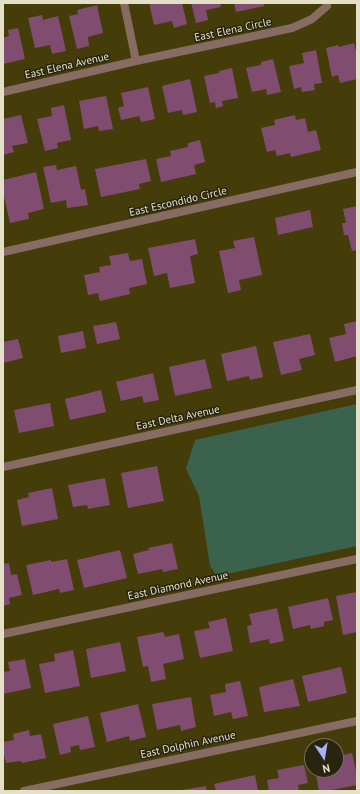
<!DOCTYPE html>
<html>
<head>
<meta charset="utf-8">
<style>
  body { margin:0 }
  #map { position:relative; width:360px; height:794px; overflow:hidden; background:#453d09; font-family:"PT Sans",sans-serif }
  canvas { display:block }
  .frame { position:absolute; inset:0; border:4px solid #e4e0c7; pointer-events:none }
  .north { position:absolute; left:304px; top:738px; width:40px; height:40px; box-sizing:border-box; background:#282410; border:1px solid #736f59; border-radius:50%; rotate:168deg; font-size:11px; font-weight:700; line-height:16px; text-align:center; color:#e4e0c7 }
  .north::after { content:''; display:block; margin:auto; width:14px; height:18px; background:#aab0fb; clip-path:polygon(50% 0,100% 100%,50% 72%,0 100%) }
</style>
</head>
<body>
<div id="map">
<canvas width="360" height="794"></canvas>
<div class="frame"></div>
<div class="north">N</div>
</div>
<script>
const ctx = document.querySelector('canvas').getContext('2d');
ctx.lineJoin = 'round';
function fill(path, color) {
  ctx.fillStyle = color;
  ctx.fill(path, 'evenodd');
}
function poly(rows) {
  const path = new Path2D();
  for (const r of rows) {
    path.moveTo(r[0], r[1]);
    for (let i = 2; i < r.length; i += 2) path.lineTo(r[i], r[i + 1]);
  }
  return path;
}
function strokePath(path, color, width, dash) {
  ctx.strokeStyle = color;
  ctx.lineWidth = width;
  ctx.lineCap = dash ? 'butt' : 'round';
  ctx.setLineDash(dash || []);
  ctx.stroke(path);
}
function drawText(font, color, halo, rows, align = 'center') {
  ctx.font = font + ' "PT Sans",sans-serif';
  ctx.lineWidth = 3;
  ctx.setLineDash([]);
  ctx.textBaseline = 'middle';
  ctx.strokeStyle = halo;
  ctx.fillStyle = color;
  for (const [text, x, y, turn = 0] of rows) {
    ctx.save();
    ctx.translate(x, y);
    ctx.rotate((+turn || 0) * Math.PI / 180);
    ctx.textAlign = isNaN(turn) ? turn : align;
    if (halo) ctx.strokeText(text, 0, 0);
    ctx.fillText(text, 0, 0);
    ctx.restore();
  }
}
const green = poly([
  [357,404,357,546,217,576,210,566,199,496,186,469,195,440]
]);
const building = poly([
  [149,3,182,3,187,24,174,28,172,21,154,25],
  [191,3,220,3,221,7,206,10,208,20,196,23],
  [234,3,264,3,264,6,236,12],
  [97,5,103,33,88,37,89,46,77,49,69,16,78,14,77,10],
  [42,15,43,20,58,16,66,51,52,54,50,45,35,48,28,18],
  [18,28,25,59,3,64,3,38,9,36,8,30],
  [354,43,357,56,357,79,340,83,338,75,332,77,326,48,338,45,339,47],
  [316,50,322,83,314,84,315,90,302,92,301,87,294,89,289,66,304,63,302,53],
  [273,59,281,92,267,95,266,89,252,92,246,68,261,65,261,62],
  [232,68,238,98,222,101,223,106,216,108,215,102,210,103,204,76,219,73,219,71],
  [190,79,197,112,183,115,182,110,168,113,162,86],
  [148,87,155,119,141,122,139,116,121,120,118,108,124,106,121,93],
  [106,96,113,129,99,131,98,126,84,129,79,101],
  [64,105,71,140,57,143,58,148,45,151,37,119,52,116,51,108],
  [21,115,28,143,12,146,14,152,3,155,3,119],
  [295,115,296,120,305,118,308,132,316,130,321,150,291,157,290,153,277,156,275,150,267,152,261,128,275,125,274,120],
  [200,140,205,162,194,165,196,174,161,182,156,159,171,156,170,151,188,147,188,143],
  [146,159,151,181,139,184,140,189,101,197,95,169],
  [56,165,57,170,76,166,81,190,85,189,88,205,67,208,66,200,51,203,43,167],
  [36,172,44,209,28,213,29,219,10,223,3,192,3,180],
  [357,206,357,250,352,251,348,235,344,235,342,223,346,223,343,209],
  [310,210,313,227,278,235,275,218],
  [254,237,262,275,239,280,241,290,228,293,219,251,235,248,233,241],
  [195,239,198,254,190,256,195,283,170,288,167,273,154,276,148,248],
  [128,253,130,261,142,259,147,284,129,288,130,294,100,301,98,293,88,295,84,275,100,272,99,267,111,265,109,256],
  [357,321,357,356,335,362,329,338,346,334,344,324],
  [116,322,120,339,97,344,93,326],
  [83,331,86,348,61,353,58,336],
  [310,334,315,355,299,359,302,370,281,375,273,342],
  [18,339,23,358,3,363,3,342],
  [256,346,263,377,250,380,249,376,227,381,221,354],
  [205,359,212,388,175,396,169,367],
  [153,373,159,400,144,403,142,396,121,401,116,382],
  [101,390,106,412,70,420,65,399],
  [50,403,54,426,19,433,14,410],
  [157,466,164,501,128,508,121,473],
  [105,478,110,505,88,509,87,505,73,507,68,485],
  [52,488,58,519,22,526,17,500,29,497,28,493],
  [172,543,178,569,163,572,162,569,138,574,133,554,149,550,148,548],
  [120,550,127,578,84,588,77,560],
  [67,559,74,590,60,593,59,589,33,595,26,565,51,560,51,562],
  [9,563,11,575,17,574,22,595,9,598,10,604,3,606,3,564],
  [357,592,357,632,343,635,336,596],
  [328,598,333,620,324,622,324,626,311,629,310,625,293,629,288,607],
  [277,608,284,641,270,644,269,639,250,643,247,626,252,625,249,614],
  [226,618,233,651,200,658,194,631,210,628,208,622],
  [163,632,165,637,179,634,184,659,163,664,166,679,151,682,148,666,143,667,137,637],
  [120,642,126,671,91,678,86,649],
  [73,650,80,686,45,693,39,664,55,661,54,654],
  [25,659,31,688,3,694,3,672,10,671,8,662],
  [341,667,347,693,308,702,302,676],
  [293,679,300,706,264,712,259,687],
  [240,681,248,716,233,719,231,712,214,716,210,695,226,692,225,684],
  [191,697,196,727,181,731,180,725,157,730,152,704],
  [138,704,146,737,130,741,129,736,107,742,100,713],
  [88,716,95,747,80,750,79,745,70,747,71,752,60,755,53,724],
  [29,730,30,736,41,734,46,758,22,763,21,761,6,763,3,751,3,742,14,740,13,734],
  [352,753,357,775,357,785,327,791,319,791,315,770,336,770,336,760,338,759,338,756],
  [304,765,308,783,298,785,299,791,269,791,267,780,279,778,277,770],
  [255,775,258,791,216,791,214,784],
  [206,786,207,791,181,791,181,790]
]);
const street = poly([
  [124,3,136,61],
  [3,92,136,61,292,28,312,19,327,6],
  [3,252,357,172],
  [3,467,357,390],
  [3,634,357,559],
  [24,791,357,721]
]);
const streetNames = [
  ["East Elena Circle",233,30,-12],
  ["East Elena Avenue",67,66,-13],
  ["East Escondido Circle",178,202,-13],
  ["East Delta Avenue",178,418,-12],
  ["East Diamond Avenue",178,586,-12],
  ["East Dolphin Avenue",188,745,-12]
];
fill(green, '#3b624d');
fill(building, '#804c6f');
strokePath(street, '#886c63', 8);
drawText('11px', '#e4e0c7', '#282410', streetNames);
</script>
</body>
</html>
